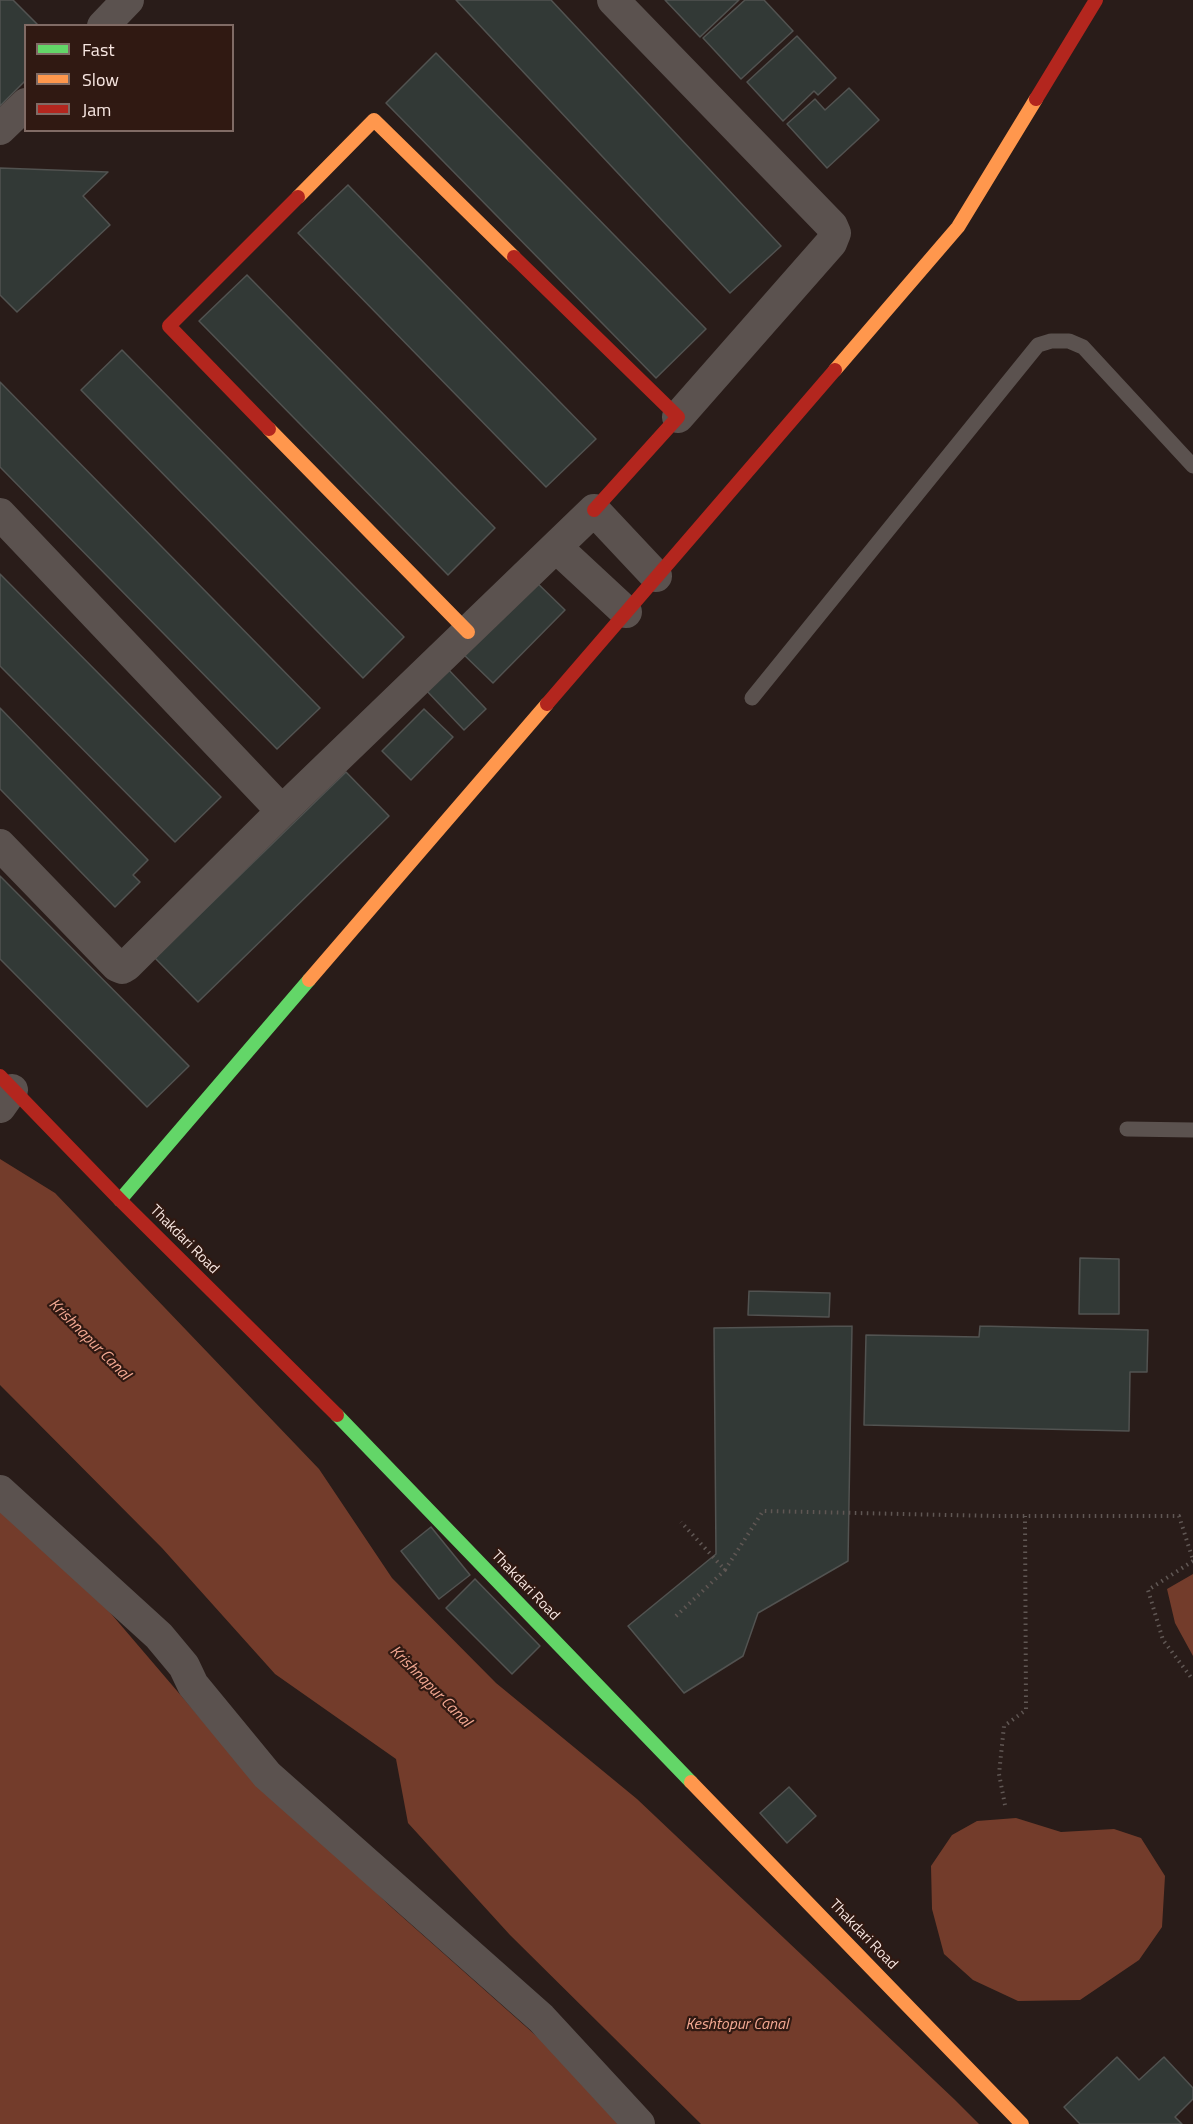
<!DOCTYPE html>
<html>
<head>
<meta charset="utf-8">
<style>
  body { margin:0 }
  #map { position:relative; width:1193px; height:2124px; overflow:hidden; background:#291c19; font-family:"Titillium Web",sans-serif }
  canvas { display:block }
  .legend { position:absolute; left:24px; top:24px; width:210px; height:108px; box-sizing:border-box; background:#301912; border:2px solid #806b65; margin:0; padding:8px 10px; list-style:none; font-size:18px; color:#f8e7e2 }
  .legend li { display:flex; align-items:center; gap:12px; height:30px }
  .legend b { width:30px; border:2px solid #806b65 }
</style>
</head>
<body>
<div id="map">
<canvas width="1193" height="2124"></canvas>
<ul class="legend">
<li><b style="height:8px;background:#63d668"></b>Fast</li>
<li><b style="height:8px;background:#ff974d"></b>Slow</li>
<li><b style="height:8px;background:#b3261e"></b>Jam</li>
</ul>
</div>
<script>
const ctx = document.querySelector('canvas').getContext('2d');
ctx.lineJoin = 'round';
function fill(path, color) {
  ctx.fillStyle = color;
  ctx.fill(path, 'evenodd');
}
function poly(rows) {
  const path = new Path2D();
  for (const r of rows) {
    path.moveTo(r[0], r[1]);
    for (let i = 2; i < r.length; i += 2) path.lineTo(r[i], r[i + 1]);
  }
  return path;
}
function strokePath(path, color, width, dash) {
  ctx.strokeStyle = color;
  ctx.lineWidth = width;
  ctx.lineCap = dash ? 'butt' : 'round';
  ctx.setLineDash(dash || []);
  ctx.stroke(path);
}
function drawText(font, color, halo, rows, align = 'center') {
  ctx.font = font + ' "Titillium Web",sans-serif';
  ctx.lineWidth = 4.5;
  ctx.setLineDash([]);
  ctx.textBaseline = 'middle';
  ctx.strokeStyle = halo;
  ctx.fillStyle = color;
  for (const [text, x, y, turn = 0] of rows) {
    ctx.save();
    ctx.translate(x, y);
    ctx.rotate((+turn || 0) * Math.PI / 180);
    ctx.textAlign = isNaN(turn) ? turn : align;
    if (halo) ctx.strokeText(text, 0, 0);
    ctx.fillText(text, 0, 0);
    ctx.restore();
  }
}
const water = poly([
  [0,1159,55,1193,319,1469,392,1578,496,1683,637,1799,954,2099,979,2124,701,2124,510,1935,408,1823,396,1759,275,1674,162,1548,0,1385],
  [0,1506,66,1561,207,1726,389,1905,596,2089,630,2124,0,2124],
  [1193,1574,1193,1656,1175,1623,1167,1589],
  [1016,1818,1061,1832,1114,1829,1141,1838,1165,1876,1162,1927,1139,1960,1080,2000,1018,2001,973,1980,944,1954,932,1909,931,1866,952,1835,977,1821]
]);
const building = poly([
  [0,0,13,0,39,26,26,26,26,80,0,106,0,0],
  [456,0,551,0,781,246,730,293,456,0],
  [665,0,739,0,700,37,665,0],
  [745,0,764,0,793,31,741,79,703,38,745,0],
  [797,36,836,78,818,95,814,91,783,121,747,82,797,36],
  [436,53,706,329,656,378,386,103,436,53],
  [849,88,879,120,827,168,787,124,815,99,825,110,849,88],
  [0,168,108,172,83,196,110,225,17,312,0,295,0,168],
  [348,185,596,439,546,487,298,233,348,185],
  [247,275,495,528,448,575,199,321,247,275],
  [122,350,404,637,363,678,81,390,122,350],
  [0,382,320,708,277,749,0,467,0,382],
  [0,574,221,797,175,842,0,666,0,574],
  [531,577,565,610,493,683,459,650,531,577],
  [446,667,486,709,464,730,424,688,446,667],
  [0,708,148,860,133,875,140,882,115,907,0,789,0,708],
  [424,709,453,737,411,780,382,751,424,709],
  [346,772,389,816,198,1002,155,958,346,772],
  [0,876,189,1066,147,1107,0,959,0,876],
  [1080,1258,1119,1259,1119,1314,1079,1314,1080,1258],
  [749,1291,830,1293,829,1317,748,1315,749,1291],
  [852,1326,848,1561,758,1613,743,1656,684,1693,628,1626,716,1554,714,1328,852,1326],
  [980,1326,1148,1330,1147,1372,1130,1372,1129,1431,864,1425,866,1335,979,1337,980,1326],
  [431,1527,470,1575,439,1599,401,1551,431,1527],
  [475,1579,540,1646,512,1674,446,1608,475,1579],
  [789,1787,816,1816,787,1843,760,1813,789,1787],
  [1117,2057,1139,2080,1164,2057,1193,2088,1193,2099,1175,2117,1182,2124,1080,2124,1064,2107,1117,2057]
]);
const path = poly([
  [1193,1561,1148,1590,1163,1640,1193,1680],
  [725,1570,763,1511,996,1516,1179,1516,1193,1560],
  [676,1616,725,1570,681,1522],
  [1005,1805,999,1774,1004,1726,1026,1710,1025,1516]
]);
const lane = poly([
  [752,698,1038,345,1051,341,1069,341,1083,347,1193,466],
  [1127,1129,1193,1130]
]);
const street = poly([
  [613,0,832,226,835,233,831,243,678,417],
  [103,26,128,0],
  [0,129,26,104],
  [0,514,282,811,594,510,656,576],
  [556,547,626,612],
  [0,845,117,966,122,968,127,965,282,811],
  [0,1107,12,1090],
  [0,1491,159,1636,184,1666,193,1685,267,1775,541,2018,639,2124]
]);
const fast = poly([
  [120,1200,309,980],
  [337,1415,691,1782]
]);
const slow = poly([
  [298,197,374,120,514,257],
  [835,370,958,227,1036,99],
  [269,429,468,632],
  [309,980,547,704],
  [691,1782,1022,2124]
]);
const jam = poly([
  [1036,99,1096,0],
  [514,257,678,417,594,510],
  [269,429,169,326,298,197],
  [547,704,835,370],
  [0,1076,120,1200,337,1415]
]);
const streetNames = [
  ["Thakdari Road",184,1240,45],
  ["Thakdari Road",525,1586,46],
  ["Thakdari Road",863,1935,46]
];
const waterNames = [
  ["Krishnapur Canal",89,1340,45],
  ["Krishnapur Canal",430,1687,45],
  ["Keshtopur Canal",737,2025]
];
fill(water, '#733c2b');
fill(building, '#323936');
strokePath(building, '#525351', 1.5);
strokePath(path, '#605754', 4, [1.5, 4.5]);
strokePath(lane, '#5b524f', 15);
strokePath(street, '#5b524f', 32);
strokePath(fast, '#63d668', 14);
strokePath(slow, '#ff974d', 14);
strokePath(jam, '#b3261e', 14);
drawText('15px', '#f8e7e2', '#301912', streetNames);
drawText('italic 16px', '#f4a993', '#301912', waterNames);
</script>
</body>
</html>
